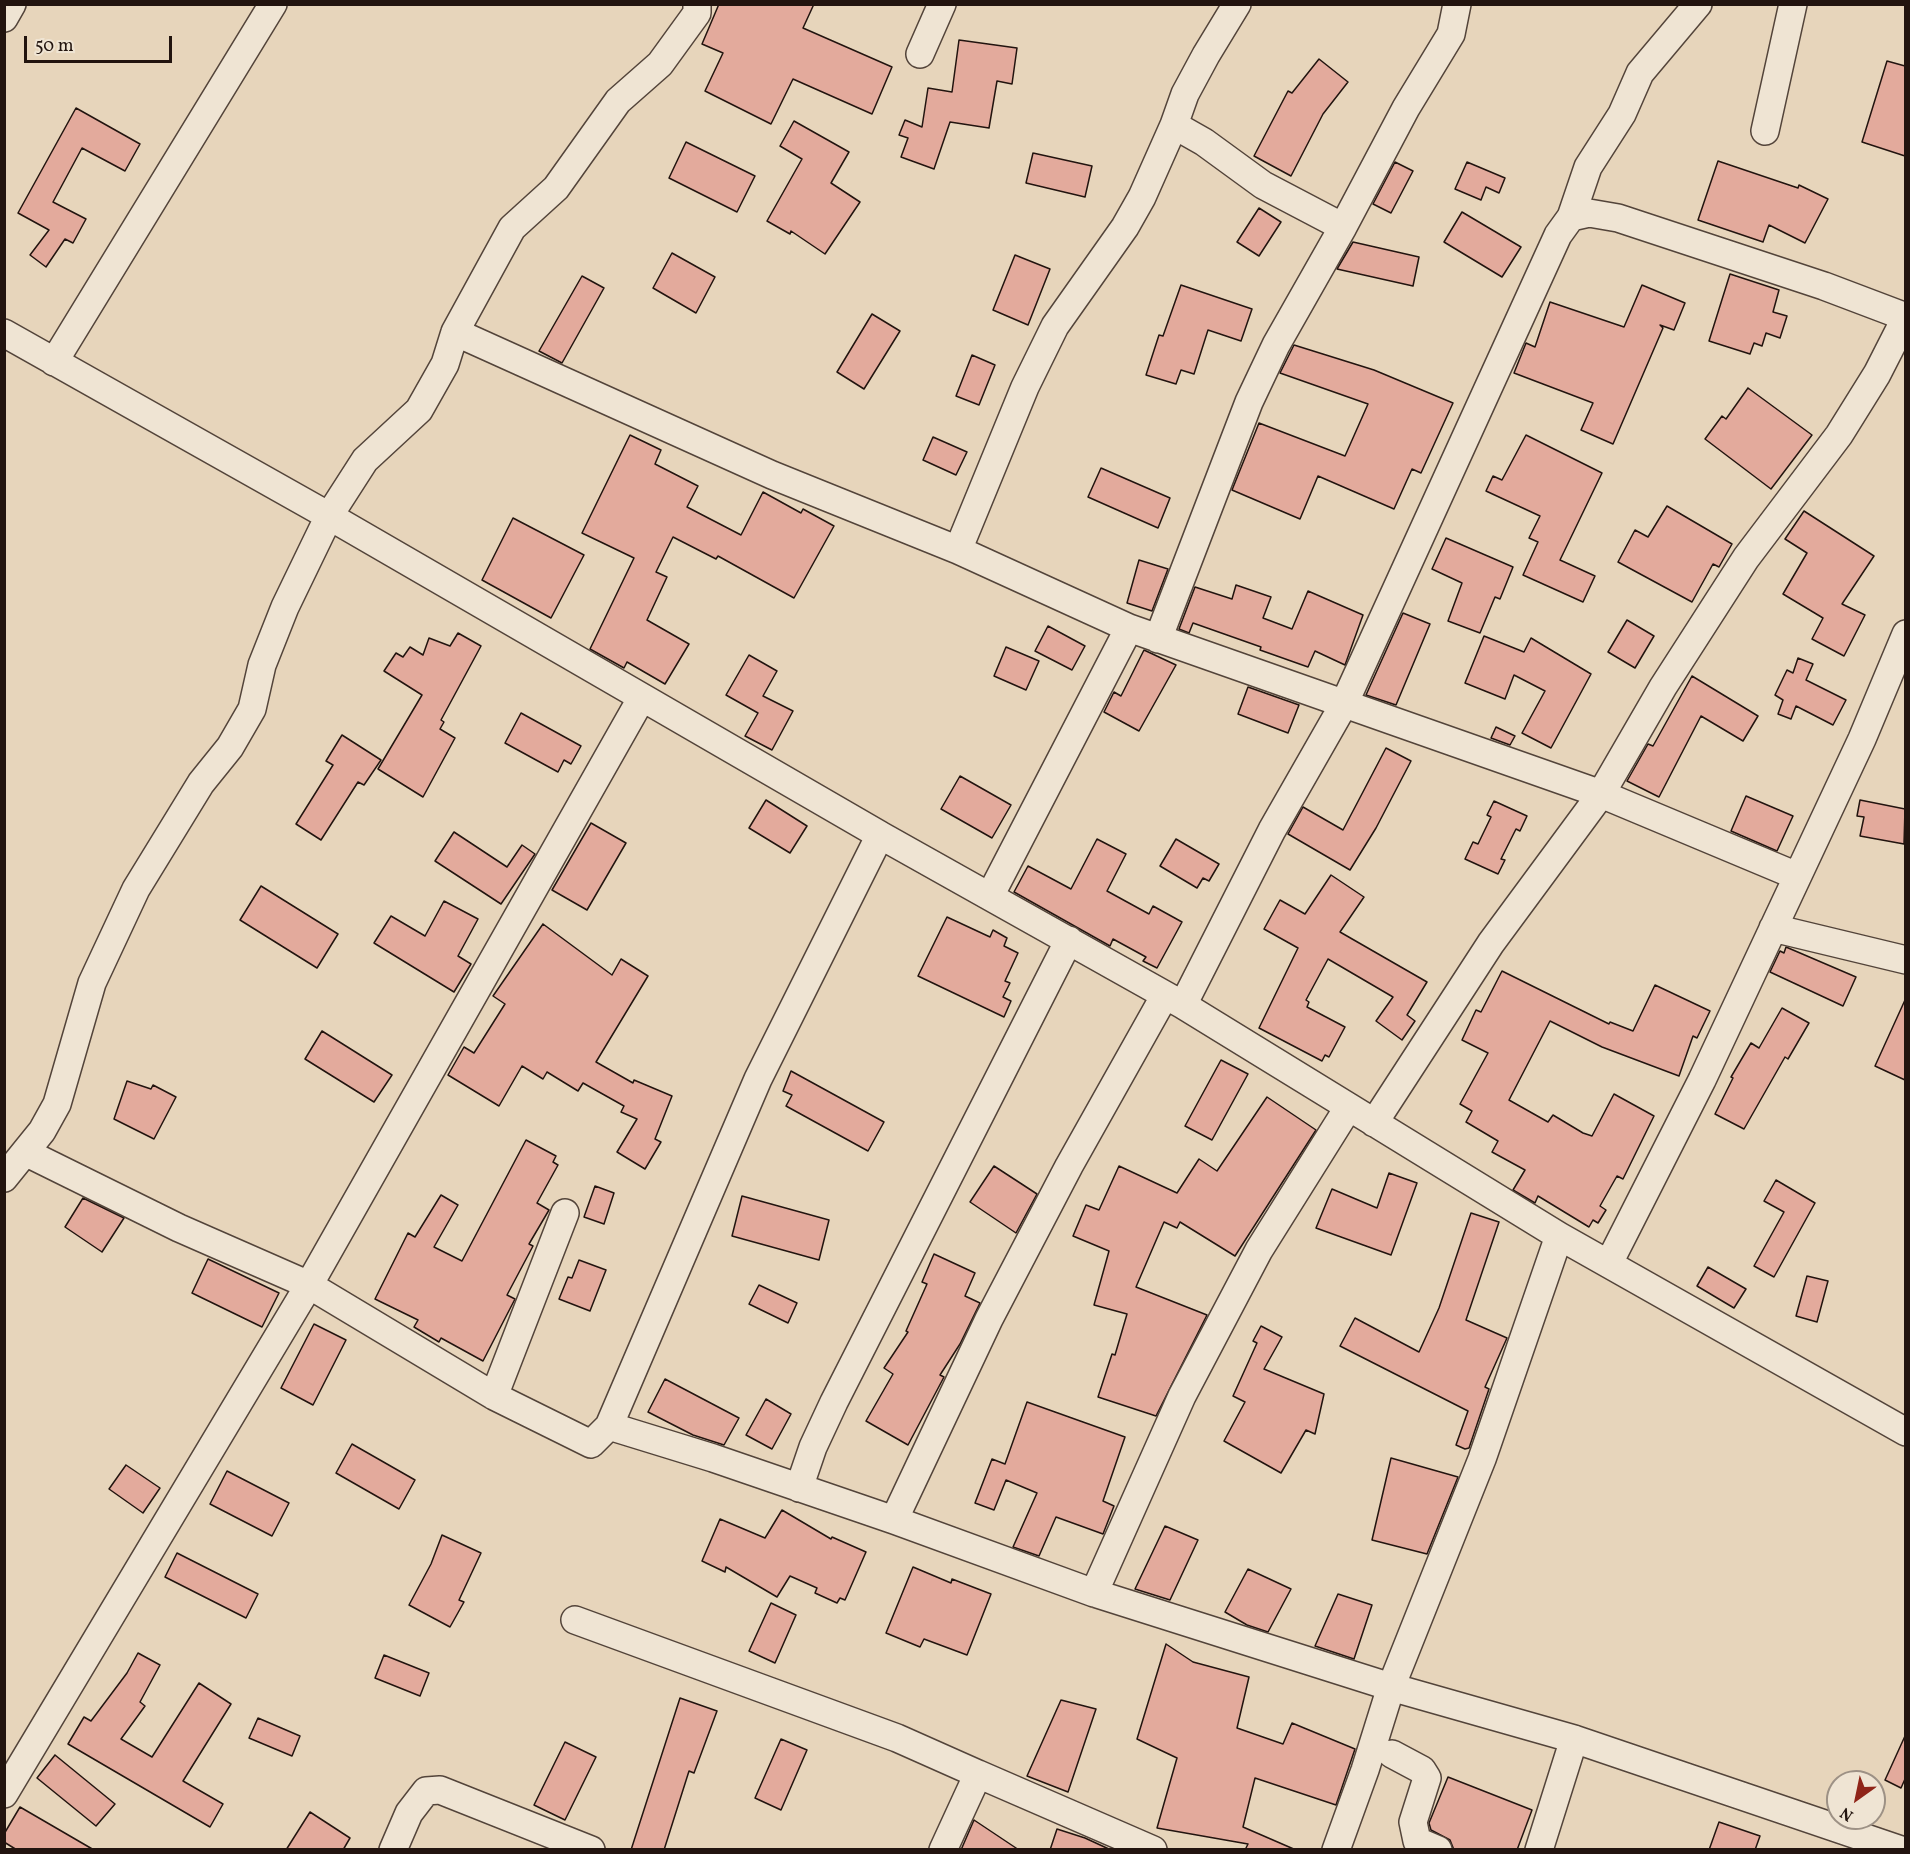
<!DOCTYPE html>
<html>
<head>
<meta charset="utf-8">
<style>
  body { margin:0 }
  #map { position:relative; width:1910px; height:1854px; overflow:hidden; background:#e7d5bb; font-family:Vollkorn,serif }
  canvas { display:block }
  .frame { position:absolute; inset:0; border:6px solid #22140f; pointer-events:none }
  .north { position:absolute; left:1826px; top:1770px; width:60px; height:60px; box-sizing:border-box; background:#efe4d3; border:2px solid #9d9185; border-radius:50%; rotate:213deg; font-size:16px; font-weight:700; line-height:24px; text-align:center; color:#22140f }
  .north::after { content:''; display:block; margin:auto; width:21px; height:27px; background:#8f2418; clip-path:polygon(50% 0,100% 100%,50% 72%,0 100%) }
  .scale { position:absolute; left:24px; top:36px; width:148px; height:27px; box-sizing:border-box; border:3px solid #22140f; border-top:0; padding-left:8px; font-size:18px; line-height:21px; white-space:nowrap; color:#22140f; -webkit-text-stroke:4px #efe4d3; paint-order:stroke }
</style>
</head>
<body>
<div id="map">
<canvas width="1910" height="1854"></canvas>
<div class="frame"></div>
<div class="north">N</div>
<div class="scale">50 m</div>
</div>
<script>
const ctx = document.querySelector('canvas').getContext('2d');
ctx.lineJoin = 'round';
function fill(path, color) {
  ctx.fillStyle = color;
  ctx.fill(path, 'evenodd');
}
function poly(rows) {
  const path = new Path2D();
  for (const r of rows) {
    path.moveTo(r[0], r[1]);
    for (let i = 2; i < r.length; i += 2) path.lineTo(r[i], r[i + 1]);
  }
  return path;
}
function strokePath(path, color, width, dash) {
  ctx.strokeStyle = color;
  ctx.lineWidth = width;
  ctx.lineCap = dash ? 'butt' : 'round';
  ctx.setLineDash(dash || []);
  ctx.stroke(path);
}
const building = poly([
  [719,4,814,4,803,28,892,67,872,114,793,79,771,124,705,91,723,53,702,44,719,4],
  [959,40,1017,48,1012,84,997,81,989,128,950,122,934,169,901,157,908,138,899,135,905,120,922,127,928,88,952,92,959,40],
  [1319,59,1348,82,1323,114,1291,176,1254,156,1288,91,1292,93,1319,59],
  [1887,61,1905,66,1905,156,1862,142,1887,61],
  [76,108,140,144,125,171,82,148,53,202,86,219,73,243,65,239,46,267,30,255,49,230,18,213,76,108],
  [794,121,849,152,831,183,860,202,825,254,791,231,790,234,767,221,802,159,780,146,794,121],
  [686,142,755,176,737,212,669,178,686,142],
  [1033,153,1092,166,1085,197,1026,183,1033,153],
  [1718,161,1798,188,1799,185,1828,199,1805,243,1769,225,1763,242,1698,220,1718,161],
  [1395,162,1413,171,1391,213,1373,204,1395,162],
  [1467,162,1505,178,1499,193,1486,187,1481,200,1455,189,1467,162],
  [1259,208,1281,222,1259,256,1237,242,1259,208],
  [1462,212,1521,247,1502,277,1444,242,1462,212],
  [1353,242,1419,257,1413,286,1337,269,1353,242],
  [672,253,715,277,696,313,653,288,672,253],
  [1015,255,1050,269,1028,325,993,310,1015,255],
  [1730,274,1779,290,1773,312,1787,316,1780,338,1766,333,1762,346,1754,343,1750,354,1709,341,1730,274],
  [582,276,604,288,562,363,539,351,582,276],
  [1181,285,1252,309,1241,341,1208,330,1194,374,1181,370,1176,384,1146,375,1159,335,1163,336,1181,285],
  [1642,285,1685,303,1674,330,1660,325,1663,328,1613,444,1581,430,1593,403,1514,373,1526,343,1535,347,1550,302,1624,327,1642,285],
  [872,314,900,331,864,389,837,372,872,314],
  [1294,345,1374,370,1453,403,1421,473,1412,469,1394,509,1318,476,1300,519,1232,490,1259,423,1345,456,1368,404,1280,373,1294,345],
  [972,355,995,365,979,405,956,396,972,355],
  [1748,388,1812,435,1771,489,1705,439,1722,416,1726,419,1748,388],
  [630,435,661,450,655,464,698,486,687,507,741,535,763,492,801,513,803,509,834,526,794,598,718,556,716,559,673,537,656,572,667,577,647,620,689,644,665,684,627,662,624,668,590,649,634,558,582,533,630,435],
  [1526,435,1602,473,1560,560,1595,576,1583,602,1523,575,1538,542,1529,538,1540,516,1486,491,1493,476,1502,480,1526,435],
  [933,437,967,452,956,475,923,460,933,437],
  [1101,468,1170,498,1158,528,1088,497,1101,468],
  [1667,506,1732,544,1719,567,1713,564,1692,602,1618,562,1635,530,1648,537,1667,506],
  [1804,511,1874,556,1842,604,1865,615,1844,656,1812,639,1823,618,1783,594,1807,553,1785,539,1804,511],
  [513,518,584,555,551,618,482,580,513,518],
  [1446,538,1513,567,1500,599,1495,597,1480,633,1448,621,1462,583,1432,569,1446,538],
  [1139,560,1168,569,1152,611,1127,603,1139,560],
  [1236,585,1271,597,1263,618,1292,629,1308,591,1363,615,1345,665,1315,651,1308,667,1260,650,1261,647,1193,623,1189,633,1179,629,1195,587,1232,599,1236,585],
  [1403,613,1430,624,1396,705,1366,695,1403,613],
  [1627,620,1654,636,1635,668,1608,652,1627,620],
  [1048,626,1085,646,1072,670,1035,651,1048,626],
  [458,633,481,646,441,720,444,722,440,729,455,738,423,797,378,769,422,695,384,671,396,653,403,657,410,647,423,655,429,638,450,646,458,633],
  [1484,636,1524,652,1531,638,1591,674,1551,748,1522,733,1545,691,1514,675,1505,699,1465,683,1484,636],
  [1006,647,1039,661,1026,690,994,676,1006,647],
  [1144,650,1176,665,1139,731,1104,712,1114,692,1121,696,1144,650],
  [749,655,777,671,763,696,793,711,772,750,745,736,758,713,726,695,749,655],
  [1798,658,1813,664,1806,680,1846,700,1833,725,1796,706,1791,719,1778,714,1783,700,1775,695,1787,670,1793,673,1798,658],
  [1692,676,1758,716,1743,741,1701,716,1659,797,1627,781,1648,744,1653,746,1692,676],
  [1248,687,1299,705,1288,733,1238,714,1248,687],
  [521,713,581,746,571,764,564,760,558,772,505,743,521,713],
  [1496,727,1515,736,1510,745,1491,738,1496,727],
  [342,735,381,760,364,785,358,782,321,840,296,824,333,765,326,761,342,735],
  [1386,748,1411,761,1376,828,1350,870,1288,834,1303,807,1343,830,1386,748],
  [960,776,1011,805,992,838,941,809,960,776],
  [1746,796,1793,816,1777,851,1731,831,1746,796],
  [766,800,807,826,790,853,749,828,766,800],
  [1860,800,1905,809,1904,844,1860,836,1864,817,1857,816,1860,800],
  [1494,801,1527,816,1520,831,1516,829,1501,859,1505,860,1498,874,1465,859,1473,842,1478,844,1491,817,1487,815,1494,801],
  [591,823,626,843,587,910,552,890,591,823],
  [454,832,507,867,522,845,535,854,501,904,435,861,454,832],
  [1097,839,1126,854,1107,891,1149,914,1153,906,1182,922,1157,968,1143,961,1146,957,1113,939,1110,946,1014,892,1028,866,1071,889,1097,839],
  [1176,839,1219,864,1209,881,1203,878,1197,888,1160,866,1176,839],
  [1331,875,1364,897,1340,932,1427,982,1407,1015,1415,1021,1402,1040,1376,1021,1393,997,1328,959,1306,1000,1309,1002,1307,1007,1345,1027,1329,1057,1325,1055,1322,1061,1259,1028,1298,948,1264,929,1280,900,1305,914,1331,875],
  [261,886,338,934,317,968,240,920,261,886],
  [444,901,478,919,458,956,471,964,454,992,374,943,391,916,425,936,444,901],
  [947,917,990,937,993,930,1007,938,1004,946,1018,953,1005,981,1010,983,1003,997,1011,1001,1004,1017,918,976,947,917],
  [543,924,612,975,621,959,648,976,596,1062,633,1083,634,1080,672,1096,655,1139,661,1142,645,1169,617,1152,637,1119,621,1112,624,1106,583,1083,578,1091,547,1072,543,1079,522,1066,499,1106,448,1075,464,1047,474,1053,505,1004,493,996,543,924],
  [1786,947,1856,977,1843,1006,1770,972,1780,951,1784,953,1786,947],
  [1502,971,1609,1024,1610,1022,1633,1031,1655,985,1710,1011,1697,1038,1693,1036,1679,1076,1602,1047,1550,1021,1509,1100,1548,1122,1553,1115,1583,1133,1592,1136,1614,1094,1654,1116,1623,1179,1617,1176,1600,1206,1606,1210,1598,1223,1593,1220,1589,1227,1538,1196,1535,1203,1513,1190,1525,1170,1492,1152,1498,1141,1466,1122,1472,1111,1460,1104,1488,1053,1462,1040,1476,1010,1481,1012,1502,971],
  [1905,1000,1905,1080,1875,1066,1905,1000],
  [1782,1008,1809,1023,1788,1059,1785,1057,1744,1129,1715,1114,1733,1078,1731,1077,1751,1043,1759,1048,1782,1008],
  [322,1031,392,1075,374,1102,305,1059,322,1031],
  [1221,1060,1248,1074,1212,1140,1185,1126,1221,1060],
  [791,1071,884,1122,868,1151,786,1106,792,1095,783,1091,791,1071],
  [127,1081,151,1089,153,1085,176,1097,154,1139,114,1119,127,1081],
  [1267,1097,1316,1130,1235,1256,1180,1222,1177,1228,1164,1222,1136,1287,1207,1315,1156,1416,1098,1397,1112,1354,1115,1355,1127,1314,1094,1305,1109,1251,1073,1236,1086,1205,1099,1210,1119,1166,1177,1193,1199,1159,1217,1171,1267,1097],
  [526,1140,556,1156,553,1162,558,1165,537,1203,549,1210,529,1244,533,1246,507,1295,515,1299,483,1361,441,1338,439,1342,414,1327,418,1320,375,1299,408,1233,415,1237,441,1195,458,1205,434,1247,462,1261,526,1140],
  [994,1166,1037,1194,1016,1233,970,1202,994,1166],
  [1389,1173,1417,1183,1391,1255,1316,1228,1332,1189,1377,1208,1389,1173],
  [1776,1180,1815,1203,1774,1277,1754,1266,1784,1212,1764,1201,1776,1180],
  [595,1186,614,1193,604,1224,584,1217,595,1186],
  [742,1196,829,1220,819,1260,732,1236,742,1196],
  [83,1198,124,1218,102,1252,65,1227,83,1198],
  [1471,1213,1499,1222,1466,1320,1507,1338,1485,1387,1489,1389,1469,1448,1465,1449,1456,1445,1468,1411,1340,1346,1355,1318,1419,1352,1439,1308,1471,1213],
  [934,1254,975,1273,965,1296,980,1303,960,1344,940,1375,944,1377,908,1445,866,1421,893,1374,884,1368,908,1332,906,1331,927,1284,922,1282,934,1254],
  [208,1259,279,1293,262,1327,192,1293,208,1259],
  [579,1260,606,1270,590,1311,559,1299,568,1277,572,1278,579,1260],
  [1708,1267,1746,1289,1734,1308,1697,1286,1708,1267],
  [1807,1276,1828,1281,1817,1322,1796,1316,1807,1276],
  [759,1285,797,1303,788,1323,749,1304,759,1285],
  [314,1324,346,1340,313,1405,281,1388,314,1324],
  [1261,1326,1282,1337,1264,1369,1324,1394,1315,1434,1306,1430,1281,1473,1224,1441,1245,1402,1233,1396,1257,1343,1253,1341,1261,1326],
  [665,1379,739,1418,724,1445,693,1435,648,1412,665,1379],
  [766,1399,791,1414,772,1449,746,1435,766,1399],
  [1027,1402,1125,1437,1103,1501,1114,1506,1103,1534,1056,1517,1039,1556,1013,1547,1037,1493,1006,1480,994,1510,975,1503,992,1459,1005,1464,1027,1402],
  [352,1444,415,1480,399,1509,336,1473,352,1444],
  [1391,1458,1458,1477,1427,1554,1372,1540,1391,1458],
  [126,1465,160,1488,143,1513,109,1489,126,1465],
  [227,1471,289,1503,272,1536,210,1504,227,1471],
  [782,1510,831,1539,832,1537,866,1552,845,1600,840,1598,837,1603,815,1593,817,1588,790,1576,777,1597,726,1567,725,1572,702,1561,720,1519,765,1538,782,1510],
  [1165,1526,1198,1540,1170,1600,1135,1589,1165,1526],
  [442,1535,481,1553,459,1600,464,1602,450,1627,409,1605,431,1564,442,1535],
  [177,1553,258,1594,246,1618,165,1577,177,1553],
  [913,1567,951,1583,952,1579,991,1594,967,1655,924,1639,920,1647,886,1633,913,1567],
  [1248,1569,1291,1589,1268,1632,1247,1625,1225,1612,1248,1569],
  [1338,1594,1372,1605,1354,1659,1315,1646,1338,1594],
  [771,1603,796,1615,775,1663,749,1651,771,1603],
  [1166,1644,1193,1662,1249,1677,1237,1728,1283,1744,1292,1723,1355,1749,1336,1805,1255,1778,1243,1827,1296,1850,1245,1850,1248,1844,1157,1828,1177,1758,1137,1739,1166,1644],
  [138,1653,160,1665,140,1702,145,1706,121,1739,152,1757,199,1683,231,1704,183,1781,223,1804,210,1827,68,1744,84,1717,91,1721,127,1673,138,1653],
  [384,1655,429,1673,420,1696,375,1678,384,1655],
  [680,1698,717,1711,694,1773,689,1771,664,1850,631,1850,680,1698],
  [1061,1700,1096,1709,1068,1792,1027,1776,1061,1700],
  [258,1718,300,1736,292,1756,249,1738,258,1718],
  [1905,1736,1905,1779,1901,1788,1885,1780,1905,1736],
  [781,1739,807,1750,781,1810,755,1798,781,1739],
  [565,1742,596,1757,565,1820,534,1805,565,1742],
  [55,1755,115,1804,96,1826,37,1778,55,1755],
  [1448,1777,1532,1810,1517,1850,1454,1850,1450,1840,1431,1830,1429,1823,1448,1777],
  [20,1807,94,1850,17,1850,4,1842,4,1834,20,1807],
  [310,1812,350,1838,343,1850,286,1850,310,1812],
  [974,1820,1019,1850,961,1850,974,1820],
  [1719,1822,1760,1836,1755,1850,1709,1850,1719,1822],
  [1057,1829,1085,1838,1111,1850,1050,1850,1057,1829]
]);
const minor = poly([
  [4,18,12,4],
  [920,54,942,4],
  [1765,131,1793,4],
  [1571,217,1588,167,1622,114,1640,73,1698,4],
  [1343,227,1406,108,1451,34,1457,4],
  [455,332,512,228,556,188,618,101,660,64,697,13,697,4],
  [4,333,329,516,285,607,262,665,252,709,230,747,201,783,136,889,92,983,57,1104,42,1131,25,1152,179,1228,309,1285,494,1396,591,1444,609,1426,758,1079,880,835,1183,1005,1559,1236],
  [54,362,273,4],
  [958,550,1025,387,1055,326,1125,227,1142,197,1174,125],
  [1158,639,1249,402,1276,345,1343,227,1263,185,1204,142,1174,125,1185,94,1206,55,1237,4],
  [880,835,329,516,365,460,419,410,445,364,455,332,772,475,958,550,1129,628,1601,794,1797,876],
  [990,896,1129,628],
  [1773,928,1906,960],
  [1183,1005,1272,830,1344,704,1558,235,1571,217,1589,213,1618,218,1824,286,1906,317],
  [1374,1123,1491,943,1601,794,1663,687,1746,558,1839,435,1877,374,1906,317],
  [4,1178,25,1152],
  [1609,1263,1702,1080,1862,739,1906,634],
  [494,1396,565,1213],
  [609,1426,713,1458,894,1520,1094,1593,1391,1687,1482,1459,1559,1236,1906,1432],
  [799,1488,813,1447,834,1402,1069,940],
  [894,1520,989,1319,1069,1166,1165,995],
  [1094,1593,1182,1396,1259,1250,1348,1108],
  [575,1620,897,1738,978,1774],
  [1392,1754,1422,1770,1427,1778,1413,1822,1417,1841,1438,1850],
  [4,1794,309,1285,641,699],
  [393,1850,409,1813,426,1791,440,1790,591,1850],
  [943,1850,978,1774,1153,1850],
  [1336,1850,1365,1770,1391,1687,1574,1739,1901,1850],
  [1539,1850,1574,1739]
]);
fill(building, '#e3aa9c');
strokePath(building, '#22140f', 1.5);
strokePath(minor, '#53443a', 30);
strokePath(minor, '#efe4d3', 27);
</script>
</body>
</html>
